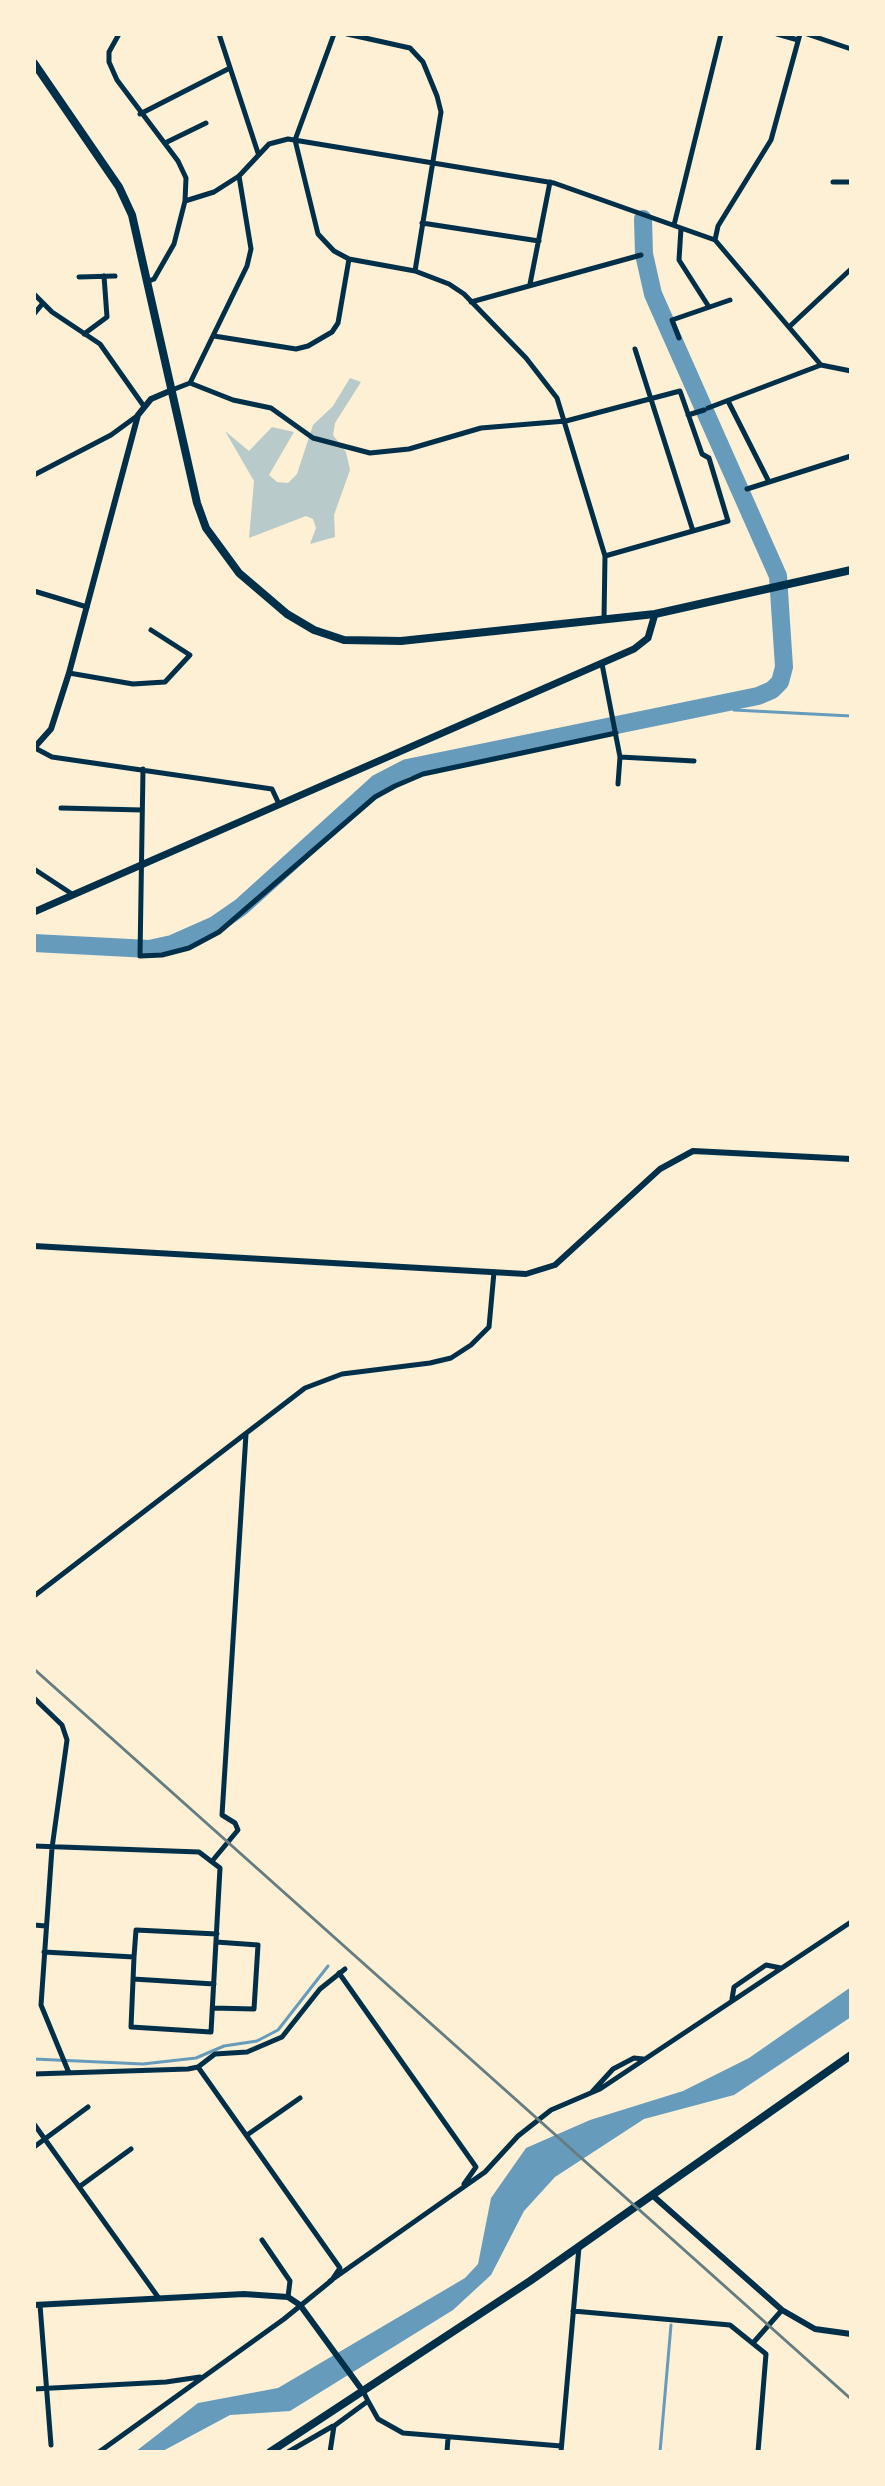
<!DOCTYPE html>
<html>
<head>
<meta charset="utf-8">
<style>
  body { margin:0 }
  #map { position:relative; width:885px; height:2486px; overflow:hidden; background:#fdf0d5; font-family:"Times New Roman",serif }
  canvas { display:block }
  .frame { position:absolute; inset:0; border:36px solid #fdf0d5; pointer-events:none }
</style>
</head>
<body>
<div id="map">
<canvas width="885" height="2486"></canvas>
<div class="frame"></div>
</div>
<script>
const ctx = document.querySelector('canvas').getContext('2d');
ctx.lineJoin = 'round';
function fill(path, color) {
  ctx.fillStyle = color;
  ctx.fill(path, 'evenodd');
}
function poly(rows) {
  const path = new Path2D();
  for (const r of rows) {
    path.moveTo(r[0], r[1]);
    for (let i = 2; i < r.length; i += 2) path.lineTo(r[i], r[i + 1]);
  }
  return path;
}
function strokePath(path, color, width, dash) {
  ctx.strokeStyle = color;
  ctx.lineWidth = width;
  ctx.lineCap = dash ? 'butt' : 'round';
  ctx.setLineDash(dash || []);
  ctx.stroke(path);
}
const green = poly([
  [350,378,361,382,335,423,333,435,346,452,350,470,334,515,335,537,310,544,316,528,313,519,306,516,249,538,254,481,225,431,249,451,272,427,294,432,269,475,277,482,288,483,297,474,313,425,333,406]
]);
const water = poly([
  [851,1987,851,2017,734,2095,644,2119,555,2177,524,2211,491,2275,453,2310,290,2411,230,2415,161,2452,135,2452,198,2403,278,2388,465,2278,478,2264,491,2198,526,2148,590,2120,683,2091,749,2058]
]);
const stream = poly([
  [728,702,734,710,851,716],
  [34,2059,143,2064,196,2058,224,2046,257,2041,278,2030,328,1966],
  [660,2452,671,2325]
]);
const river = poly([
  [34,943,149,949,172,944,215,925,241,907,378,783,407,768,758,696,772,690,780,682,784,667,778,576,653,294,644,254,643,219]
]);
const minor = poly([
  [119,34,109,52,109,62,117,80,178,161,186,178,185,201,174,244,154,279,149,281],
  [219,34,258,153],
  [334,34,295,140,318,234,334,251,349,259,415,271,449,284,464,294,526,358,557,398,605,556,604,619],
  [347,34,410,48,423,62,437,96,441,112,415,271],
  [777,34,798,40],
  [807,34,851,49],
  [140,114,228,69],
  [165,143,206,123],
  [833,182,851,182],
  [185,201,214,192,239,176,269,144,288,139,554,183,715,240,821,365],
  [422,223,539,241],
  [674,225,721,34],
  [681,228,679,260,709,307],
  [715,240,718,226,771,140,800,34],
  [79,277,115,276],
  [530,284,550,182],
  [34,294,52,312,100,344,143,405],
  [471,302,641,255],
  [34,314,43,303],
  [789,327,851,269],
  [84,334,107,317,104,276],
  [214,336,296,349,308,346,332,332,338,323,349,259],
  [679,338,672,320,730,300],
  [635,349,693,531],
  [190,383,233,400,271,408,313,438,370,453,409,449,481,428,566,421,680,391,702,454,709,458,728,521,605,556],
  [172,390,190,383,247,266,251,249,239,176],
  [728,401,769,482],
  [708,408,821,365,851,371],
  [688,415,704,410],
  [34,475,111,435,137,416],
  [747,489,851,456],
  [34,591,87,607],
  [602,664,620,757,618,784],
  [69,673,133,684,165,682,190,655,151,630],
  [35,748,52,757,272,789,279,804],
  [620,757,694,761],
  [143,769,140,956,162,955,189,948,219,932,375,797,395,786,423,774,616,733],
  [61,808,142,810],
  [34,869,72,894],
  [34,1596,305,1388,342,1374,430,1363,451,1358,471,1345,489,1327,494,1272],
  [34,1698,62,1725,67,1740,52,1848,41,2005,69,2073],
  [34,1846,199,1852,220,1868,211,2032,131,2027,134,1957,44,1952],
  [213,1860,238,1830,235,1823,222,1815,246,1434],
  [34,1925,46,1926],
  [134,1957,136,1930,217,1934],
  [339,1973,476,2167,464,2184],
  [133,1979,214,1984],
  [732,1999,734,1987,766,1965,781,1968],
  [213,2008,254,2009,258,1945,216,1942],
  [34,2074,188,2069,198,2067,215,2054,247,2052,282,2037,320,1989,345,1969],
  [592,2092,613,2069,634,2058,643,2059],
  [34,2124,158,2297],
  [247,2135,300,2098],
  [34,2147,88,2107],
  [79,2187,131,2149],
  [262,2240,290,2281,288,2297],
  [330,2281,485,2172,518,2136,551,2110,600,2089,851,1922],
  [40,2305,51,2445],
  [573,2311,730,2325,766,2354,758,2452],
  [753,2343,782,2310],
  [34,2389,166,2382,200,2377],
  [368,2401,378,2419,403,2433,561,2446],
  [99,2452,284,2319,332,2280,340,2268,198,2067],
  [288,2452,333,2426],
  [330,2452,334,2426,368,2401,363,2391],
  [447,2452,448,2438],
  [561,2452,579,2247]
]);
const tertiary = poly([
  [34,748,51,729,69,673,138,415,151,399,172,390],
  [34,1246,526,1274,555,1265,660,1169,693,1151,851,1159],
  [652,2195,782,2310,815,2329,851,2334],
  [34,2305,244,2294,288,2297,300,2305,362,2390]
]);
const secondary = poly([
  [34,912,634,649,648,638,655,614]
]);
const primary = poly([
  [34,63,119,187,132,215,197,503,206,528,239,573,287,614,314,630,344,640,401,641,655,614,851,570],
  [270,2452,530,2281,851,2055]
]);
const rail = poly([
  [34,1669,851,2399]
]);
fill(green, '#b9caca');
fill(water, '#669bbc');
strokePath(stream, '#669bbc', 3);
strokePath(river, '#669bbc', 18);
strokePath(minor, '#003049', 5);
strokePath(tertiary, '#003049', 6);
strokePath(secondary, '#003049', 7);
strokePath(primary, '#003049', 8);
strokePath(rail, '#657d81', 3);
</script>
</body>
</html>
